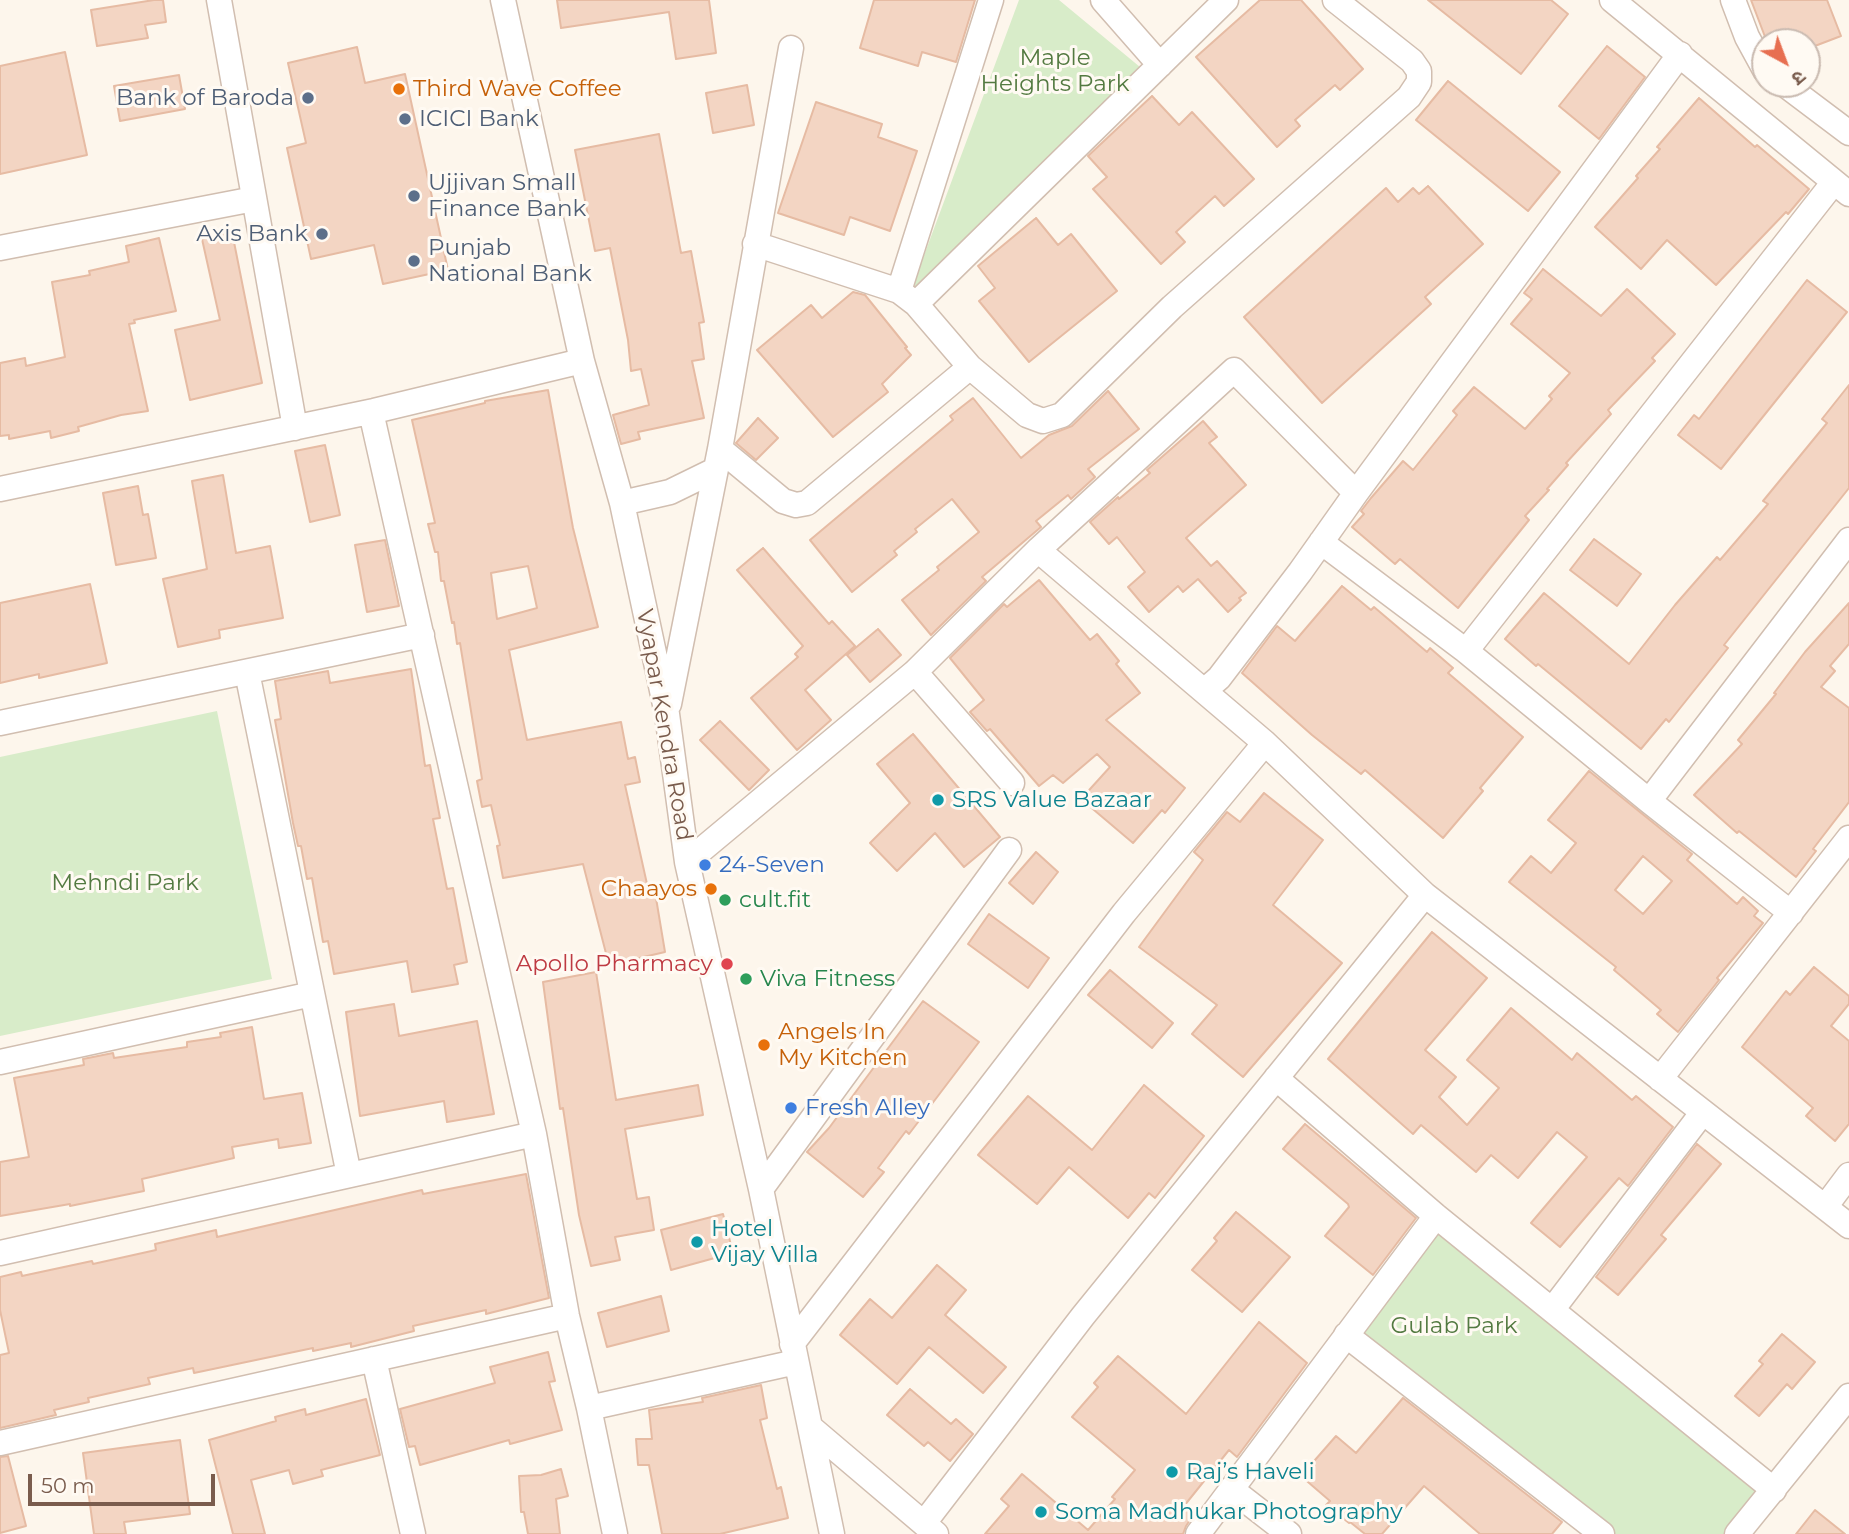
<!DOCTYPE html>
<html>
<head>
<meta charset="utf-8">
<style>
  body { margin:0 }
  #map { position:relative; width:1849px; height:1534px; overflow:hidden; background:#fdf6ec; font-family:Montserrat,"Noto Sans Devanagari",sans-serif }
  canvas { display:block }
  .north { position:absolute; left:1751px; top:28px; width:70px; height:70px; box-sizing:border-box; background:#fffaf3; border:2px solid #cabbb1; border-radius:50%; rotate:139deg; font-size:19px; font-weight:700; line-height:28px; text-align:center; color:#7a5c4d }
  .north::after { content:''; display:block; margin:auto; width:24px; height:32px; background:#e76f51; clip-path:polygon(50% 0,100% 100%,50% 72%,0 100%) }
  .scale { position:absolute; left:28px; top:1474px; width:187px; height:32px; box-sizing:border-box; border:4px solid #7a5c4d; border-top:0; padding-left:9px; font-size:21px; line-height:24px; white-space:nowrap; color:#7a5c4d; -webkit-text-stroke:5px #fffaf3; paint-order:stroke }
</style>
</head>
<body>
<div id="map">
<canvas width="1849" height="1534"></canvas>
<div class="north">उ</div>
<div class="scale">50 m</div>
</div>
<script>
const ctx = document.querySelector('canvas').getContext('2d');
ctx.lineJoin = 'round';
function fill(path, color) {
  ctx.fillStyle = color;
  ctx.fill(path, 'evenodd');
}
function poly(rows) {
  const path = new Path2D();
  for (const r of rows) {
    path.moveTo(r[0], r[1]);
    for (let i = 2; i < r.length; i += 2) path.lineTo(r[i], r[i + 1]);
  }
  return path;
}
function strokePath(path, color, width, dash) {
  ctx.strokeStyle = color;
  ctx.lineWidth = width;
  ctx.lineCap = dash ? 'butt' : 'round';
  ctx.setLineDash(dash || []);
  ctx.stroke(path);
}
function drawText(font, color, halo, rows, align = 'center') {
  ctx.font = font + ' Montserrat,sans-serif';
  ctx.lineWidth = 6;
  ctx.setLineDash([]);
  ctx.textBaseline = 'middle';
  ctx.strokeStyle = halo;
  ctx.fillStyle = color;
  for (const [text, x, y, turn = 0] of rows) {
    ctx.save();
    ctx.translate(x, y);
    ctx.rotate((+turn || 0) * Math.PI / 180);
    ctx.textAlign = isNaN(turn) ? turn : align;
    if (halo) ctx.strokeText(text, 0, 0);
    ctx.fillText(text, 0, 0);
    ctx.restore();
  }
}
const green = poly([
  [1019,0,1059,0,1140,67,910,293],
  [217,711,272,979,0,1036,0,757],
  [1436,1216,1774,1490,1737,1534,1602,1534,1346,1335]
]);
const building = poly([
  [154,0,163,0,166,22,145,25,148,38,97,46,91,10,154,0],
  [557,0,709,0,716,53,676,59,669,12,561,28,557,0],
  [874,0,975,0,956,62,922,52,918,66,860,48,874,0],
  [1260,0,1301,0,1363,69,1340,90,1335,85,1295,120,1300,126,1277,147,1196,57,1260,0],
  [1428,0,1551,0,1568,14,1521,74,1428,0],
  [1751,0,1827,0,1841,36,1807,49,1807,42,1767,42,1751,0],
  [1607,46,1645,77,1599,139,1559,106,1607,46],
  [357,47,365,83,405,74,448,270,383,284,374,245,311,259,287,148,306,143,288,63,357,47],
  [65,52,87,155,0,174,0,66,65,52],
  [179,75,185,109,120,121,114,86,179,75],
  [1448,81,1560,172,1528,211,1416,120,1448,81],
  [747,85,754,125,713,133,706,93,747,85],
  [1152,96,1179,125,1192,112,1254,179,1224,206,1215,196,1176,232,1185,242,1161,264,1093,189,1107,177,1088,156,1152,96],
  [1699,98,1755,147,1757,145,1809,189,1788,214,1786,212,1716,285,1667,240,1641,269,1595,227,1638,178,1636,176,1660,149,1657,147,1699,98],
  [816,102,882,124,878,137,917,151,890,231,850,217,844,235,778,213,816,102],
  [659,134,681,253,691,251,704,322,699,323,704,359,692,361,704,418,638,432,640,439,621,444,613,415,649,405,641,369,631,371,628,340,610,248,595,251,575,150,659,134],
  [1428,186,1483,244,1425,297,1431,304,1322,403,1244,317,1386,188,1398,202,1413,188,1419,194,1428,186],
  [1036,218,1058,245,1071,234,1117,291,1029,362,979,301,995,288,978,266,1036,218],
  [232,232,262,383,190,400,175,330,220,320,202,239,232,232],
  [159,238,176,311,134,320,135,323,129,324,148,411,121,415,78,427,79,431,51,438,50,431,9,439,9,435,0,436,0,363,25,358,26,366,65,357,52,282,90,275,89,271,129,262,126,246,159,238],
  [1543,269,1601,316,1627,289,1675,334,1652,358,1655,361,1608,410,1611,414,1566,463,1568,465,1547,489,1549,490,1525,516,1529,520,1458,608,1400,559,1395,564,1352,527,1364,514,1361,511,1371,498,1403,461,1413,470,1457,415,1453,411,1474,387,1525,429,1552,399,1549,396,1570,373,1511,324,1532,299,1524,293,1543,269],
  [1807,280,1847,312,1721,469,1678,435,1694,415,1699,419,1807,280],
  [853,292,865,295,907,347,905,348,911,355,882,384,888,392,833,437,757,350,811,305,822,318,853,292],
  [1849,385,1849,488,1724,645,1728,648,1669,722,1666,719,1641,749,1538,664,1536,666,1505,639,1544,593,1629,664,1675,605,1717,557,1720,560,1768,504,1763,501,1827,423,1822,419,1849,385],
  [548,390,573,528,598,627,509,650,527,740,621,722,628,759,635,757,640,782,625,785,649,893,655,892,665,952,609,965,583,864,503,878,497,846,500,845,491,805,482,807,477,781,482,779,460,643,457,644,454,622,452,623,444,581,441,581,438,552,435,552,428,524,435,523,412,420,485,403,485,401,548,390],
  [528,566,537,608,497,619,491,573,528,566],
  [1108,391,1139,429,1088,469,1095,477,1071,499,1068,495,1036,521,1041,527,982,577,986,581,931,635,902,600,939,570,937,567,979,532,952,499,915,529,917,532,894,551,897,555,852,592,810,540,953,420,950,416,973,398,1021,458,1049,435,1072,426,1108,391],
  [758,418,778,438,756,460,736,443,758,418],
  [1203,421,1217,437,1209,443,1246,485,1186,538,1211,566,1217,561,1246,593,1239,598,1241,600,1228,612,1198,579,1183,592,1178,586,1149,612,1128,587,1145,572,1117,537,1109,544,1090,522,1118,497,1119,499,1150,473,1147,470,1203,421],
  [325,445,340,515,310,522,295,451,325,445],
  [223,475,236,553,270,546,283,618,219,630,220,638,178,647,163,579,207,569,192,481,223,475],
  [138,486,143,515,148,514,156,558,116,565,103,493,138,486],
  [1594,539,1641,574,1617,606,1570,570,1594,539],
  [385,540,399,606,367,612,355,545,385,540],
  [763,548,829,624,832,621,855,646,805,690,831,720,797,750,751,698,798,657,795,654,803,646,737,570,763,548],
  [1039,580,1090,640,1097,634,1119,661,1116,664,1140,693,1106,720,1185,788,1165,813,1162,810,1133,843,1081,799,1110,767,1097,754,1063,783,1053,775,1039,786,990,729,987,731,970,712,984,700,950,658,1004,604,1007,607,1039,580],
  [90,584,107,663,39,678,39,674,0,683,0,603,90,584],
  [1342,586,1371,610,1374,607,1427,652,1430,648,1453,668,1448,673,1523,737,1480,788,1483,791,1443,838,1365,770,1361,774,1312,735,1242,673,1277,626,1295,641,1342,586],
  [1849,603,1849,644,1830,666,1835,671,1821,687,1849,708,1849,802,1813,849,1816,851,1796,877,1739,831,1737,833,1694,795,1742,744,1738,740,1776,694,1774,693,1805,652,1849,603],
  [878,629,901,655,870,682,847,655,878,629],
  [411,669,425,766,430,765,440,818,433,819,447,889,453,888,467,962,454,965,458,984,412,992,407,961,334,974,328,941,323,942,312,878,307,879,301,846,298,846,293,823,275,720,281,719,275,681,328,671,330,683,411,669],
  [720,721,769,770,749,790,700,740,720,721],
  [913,734,1000,837,964,867,935,833,897,871,870,843,910,803,877,764,913,734],
  [1589,771,1692,854,1687,860,1737,904,1743,897,1758,911,1754,916,1763,923,1717,978,1719,980,1678,1032,1657,1014,1661,1010,1614,970,1616,967,1509,882,1531,856,1551,873,1576,843,1548,820,1589,771],
  [1643,856,1672,881,1643,914,1615,890,1643,856],
  [1264,793,1323,840,1273,905,1342,963,1243,1077,1192,1034,1217,1005,1139,947,1203,860,1194,852,1227,812,1240,822,1264,793],
  [1036,852,1058,872,1033,904,1009,883,1036,852],
  [989,914,1049,958,1028,988,968,944,989,914],
  [1432,932,1487,978,1425,1050,1456,1077,1439,1097,1467,1125,1499,1088,1467,1060,1511,1008,1572,1060,1577,1053,1632,1100,1636,1096,1673,1127,1628,1186,1619,1178,1560,1247,1531,1223,1587,1157,1557,1132,1518,1178,1491,1155,1476,1172,1421,1125,1413,1134,1328,1059,1432,932],
  [1814,967,1849,996,1849,1004,1831,1026,1849,1041,1849,1124,1835,1141,1806,1116,1813,1108,1742,1047,1786,991,1790,995,1814,967],
  [1110,970,1173,1023,1152,1048,1088,995,1110,970],
  [596,972,616,1100,698,1085,703,1115,625,1129,637,1199,649,1197,654,1230,615,1237,620,1260,591,1266,579,1215,563,1108,560,1109,543,982,596,972],
  [923,1001,979,1042,909,1134,906,1131,878,1168,884,1172,863,1197,807,1152,829,1128,923,1001],
  [394,1004,399,1036,477,1021,494,1114,447,1122,444,1101,360,1116,346,1012,394,1004],
  [252,1027,264,1099,302,1093,311,1143,279,1148,278,1139,232,1147,234,1158,142,1179,144,1191,70,1206,70,1204,0,1216,0,1162,29,1157,14,1078,84,1065,83,1059,113,1053,114,1058,187,1047,187,1042,221,1037,220,1033,252,1027],
  [1144,1085,1204,1136,1155,1198,1149,1193,1128,1218,1069,1167,1037,1204,978,1155,1028,1096,1092,1150,1144,1085],
  [1305,1124,1416,1218,1373,1275,1325,1236,1349,1207,1348,1204,1283,1149,1305,1124],
  [1697,1144,1721,1164,1661,1235,1666,1239,1618,1295,1596,1277,1697,1144],
  [526,1174,549,1298,486,1314,486,1310,413,1326,414,1331,351,1347,351,1343,313,1351,313,1348,194,1373,193,1368,148,1378,150,1384,88,1398,89,1402,54,1410,56,1415,0,1428,0,1355,9,1353,0,1310,0,1277,21,1272,22,1276,92,1261,93,1264,156,1250,155,1244,216,1230,217,1237,422,1190,423,1194,526,1174],
  [1236,1212,1290,1257,1242,1312,1192,1270,1217,1241,1214,1238,1236,1212],
  [723,1214,733,1253,671,1270,661,1230,723,1214],
  [937,1265,966,1290,945,1315,1006,1367,983,1393,929,1347,897,1384,840,1335,870,1299,892,1318,937,1265],
  [661,1296,669,1331,607,1347,598,1313,661,1296],
  [1259,1322,1307,1363,1237,1457,1229,1450,1184,1506,1194,1514,1186,1526,1183,1534,985,1534,1009,1506,1001,1499,1022,1474,1088,1530,1115,1499,1112,1497,1135,1470,1072,1417,1098,1387,1094,1383,1118,1356,1186,1414,1259,1322],
  [1782,1334,1815,1362,1792,1389,1787,1384,1759,1416,1735,1396,1763,1364,1759,1361,1782,1334],
  [548,1352,555,1381,549,1382,562,1430,510,1444,509,1440,420,1465,415,1446,409,1447,400,1409,495,1383,490,1367,548,1352],
  [761,1385,767,1418,760,1420,777,1489,781,1487,788,1518,720,1534,662,1534,649,1465,638,1465,636,1439,652,1439,649,1410,703,1402,702,1398,761,1385],
  [910,1389,951,1424,956,1419,973,1434,950,1461,928,1442,924,1446,887,1415,910,1389],
  [1403,1398,1562,1522,1552,1534,1480,1534,1424,1486,1382,1534,1365,1534,1350,1522,1349,1523,1326,1505,1330,1501,1301,1476,1336,1436,1356,1453,1403,1398],
  [366,1399,380,1455,321,1470,323,1476,293,1484,289,1470,251,1480,265,1534,233,1534,209,1440,276,1421,275,1417,305,1409,306,1415,366,1399],
  [180,1440,190,1514,124,1522,126,1534,94,1534,83,1453,180,1440],
  [8,1456,26,1526,0,1533,0,1457,8,1456],
  [561,1469,568,1496,556,1499,560,1534,528,1534,524,1512,521,1512,519,1476,541,1475,561,1469],
  [1815,1510,1845,1534,1796,1534,1815,1510]
]);
const minor = poly([
  [219,0,295,428],
  [503,0,582,361,622,503,667,714,687,862,761,1189,832,1534],
  [1103,0,1160,65],
  [1612,0,1849,194],
  [1733,0,1747,37,1765,70],
  [1784,84,1849,133],
  [755,244,899,291,916,304,970,367,1027,415,1043,421,1062,415,1172,307,1409,97,1419,82,1419,71,1412,61,1335,0],
  [0,248,254,199],
  [899,291,991,0],
  [916,304,1226,0],
  [371,412,534,1134,567,1316,589,1408,615,1534],
  [720,449,783,501,796,505,807,503,970,367],
  [0,489,374,411,582,361],
  [622,503,670,492,715,470],
  [1321,542,1466,651,1649,801,1791,913],
  [1038,550,1265,743,1425,895,1849,1226],
  [1466,651,1834,182],
  [247,672,349,1175],
  [915,672,1012,783],
  [1204,691,1219,678,1300,572,1356,493,1680,54],
  [669,704,720,449,791,48],
  [0,723,422,635],
  [1649,801,1849,540],
  [687,862,915,672,1038,550,1234,370,1356,493],
  [0,1062,312,994],
  [1276,1078,1436,1216,1774,1490],
  [1660,1079,1849,838],
  [761,1189,1009,850],
  [1825,1207,1849,1175],
  [0,1253,534,1134],
  [1552,1310,1703,1112],
  [1346,1335,1602,1534],
  [792,1344,1124,913,1265,743],
  [374,1359,413,1534],
  [589,1408,796,1362],
  [810,1427,936,1534],
  [0,1443,567,1316],
  [1231,1489,1289,1534],
  [924,1523,1083,1316,1425,895],
  [1198,1534,1436,1216],
  [1737,1534,1849,1396]
]);
const markers = [
  [399,89,7,"#e8710a"],
  [308,98,7,"#5c6f8a"],
  [405,119,7,"#5c6f8a"],
  [414,196,7,"#5c6f8a"],
  [322,234,7,"#5c6f8a"],
  [414,261,7,"#5c6f8a"],
  [938,800,7,"#0f9aa8"],
  [705,865,7,"#3f7fe0"],
  [711,889,7,"#e8710a"],
  [725,900,7,"#2e9e5b"],
  [727,964,7,"#e0444e"],
  [746,979,7,"#2e9e5b"],
  [764,1045,7,"#e8710a"],
  [791,1108,7,"#3f7fe0"],
  [697,1242,7,"#0f9aa8"],
  [1172,1472,7,"#0f9aa8"],
  [1041,1512,7,"#0f9aa8"]
];
const parkNames = [
  ["Maple",1055,58],
  ["Heights Park",1055,84],
  ["Mehndi Park",125,883],
  ["Gulab Park",1454,1326]
];
const foodNames = [
  ["Third Wave Coffee",413,89],
  ["Chaayos",697,889,"right"],
  ["Angels In",778,1032],
  ["My Kitchen",778,1058]
];
const serviceNames = [
  ["Bank of Baroda",294,98,"right"],
  ["ICICI Bank",419,119],
  ["Ujjivan Small",428,183],
  ["Finance Bank",428,209],
  ["Axis Bank",308,234,"right"],
  ["Punjab",428,248],
  ["National Bank",428,274]
];
const streetNames = [
  ["Vyapar Kendra Road",664,725,80]
];
const cultureNames = [
  ["SRS Value Bazaar",952,800],
  ["Hotel",711,1229],
  ["Vijay Villa",711,1255],
  ["Raj’s Haveli",1186,1472],
  ["Soma Madhukar Photography",1055,1512]
];
const shopNames = [
  ["24-Seven",719,865],
  ["Fresh Alley",805,1108]
];
const leisureNames = [
  ["cult.fit",739,900],
  ["Viva Fitness",760,979]
];
const healthNames = [
  ["Apollo Pharmacy",713,964]
];
fill(green, '#d8ecc9');
fill(building, '#f3d5c3');
strokePath(building, '#e6bba3', 2);
strokePath(minor, '#d1beb0', 27);
strokePath(minor, '#fff', 24);
for (const [x, y, r, color] of markers) {
  const dot = new Path2D();
  dot.arc(x, y, r, 0, 2 * Math.PI);
  ctx.fillStyle = color;
  ctx.fill(dot);
  strokePath(dot, '#fffaf3', 2.5);
}
drawText('23px', '#537a41', '#fffaf3', parkNames);
drawText('23px', '#c56008', '#fffaf3', foodNames, 'left');
drawText('23px', '#4e5e75', '#fffaf3', serviceNames, 'left');
drawText('23px', '#7a5c4d', '#fffaf3', streetNames);
drawText('23px', '#0d838f', '#fffaf3', cultureNames, 'left');
drawText('23px', '#366cbe', '#fffaf3', shopNames, 'left');
drawText('23px', '#27864d', '#fffaf3', leisureNames, 'left');
drawText('23px', '#be3a42', '#fffaf3', healthNames, 'right');
</script>
</body>
</html>
